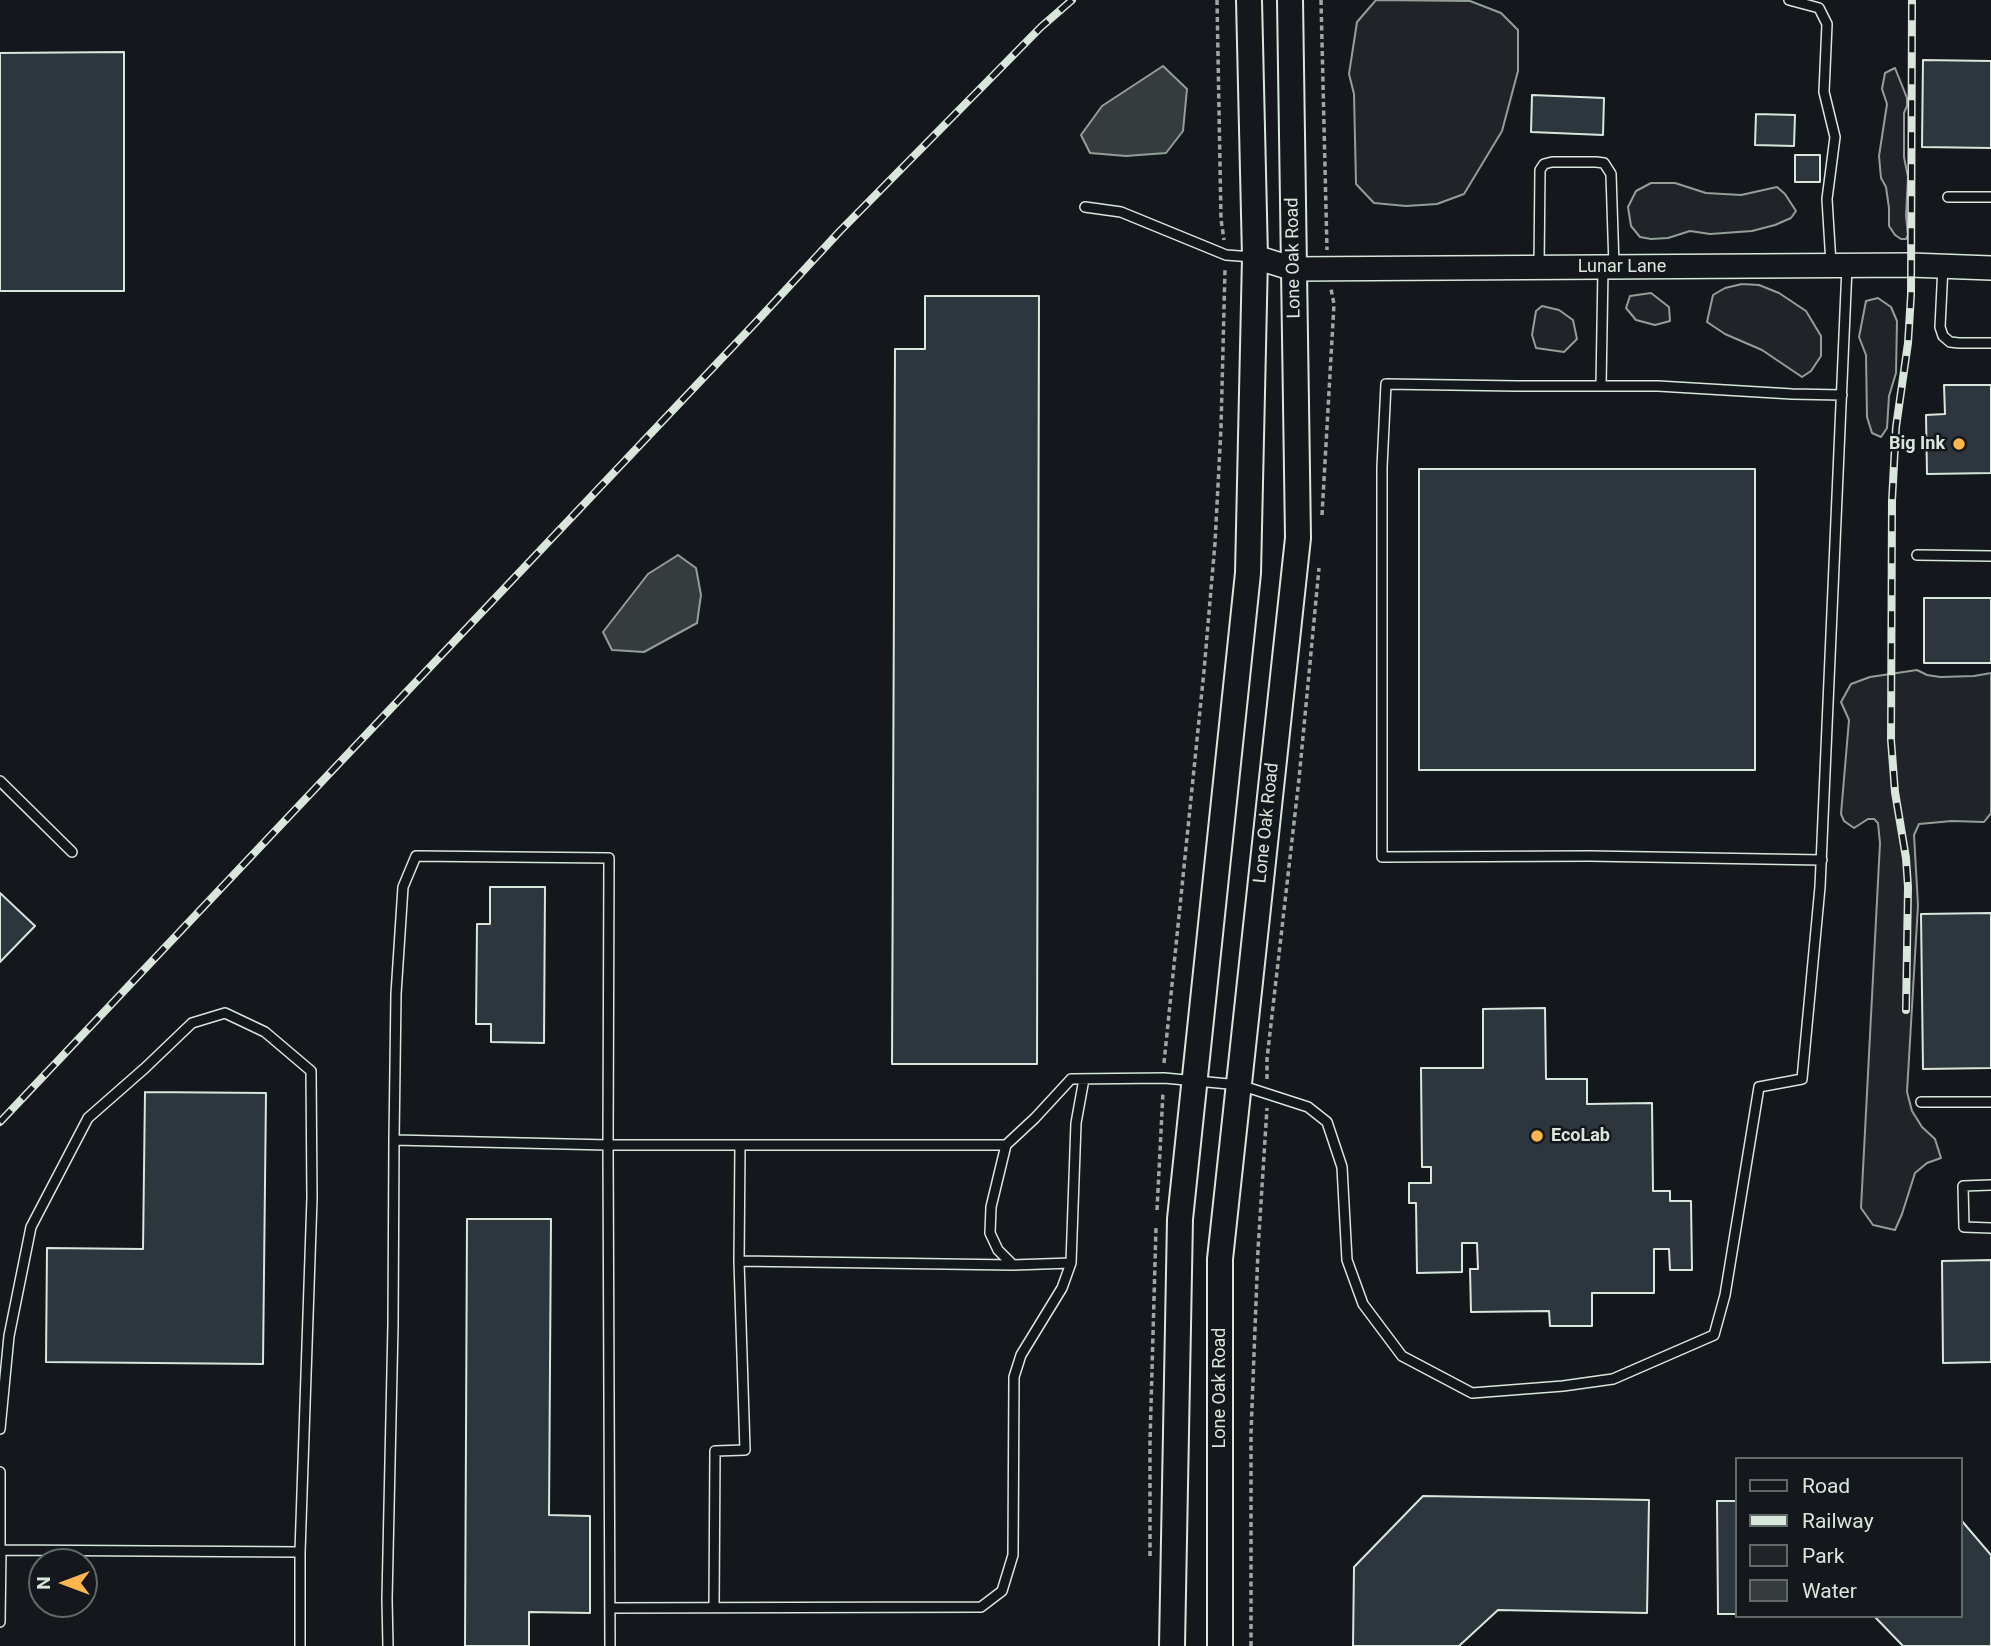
<!DOCTYPE html>
<html>
<head>
<meta charset="utf-8">
<style>
  body { margin:0 }
  #map { position:relative; width:1991px; height:1646px; overflow:hidden; background:#14181c; font-family:Roboto,sans-serif }
  canvas { display:block }
  .legend { position:absolute; left:1735px; top:1457px; width:228px; height:161px; box-sizing:border-box; background:#14181c; border:2px solid #626a69; margin:0; padding:9px 12px; list-style:none; font-size:21px; color:#d8e6dc }
  .legend li { display:flex; align-items:center; gap:14px; height:35px }
  .legend b { width:35px; border:2px solid #626a69 }
  .north { position:absolute; left:28px; top:1548px; width:70px; height:70px; box-sizing:border-box; background:#14181c; border:2px solid #626a69; border-radius:50%; rotate:270deg; font-size:19px; font-weight:700; line-height:28px; text-align:center; color:#d8e6dc }
  .north::after { content:''; display:block; margin:auto; width:24px; height:32px; background:#ffb74d; clip-path:polygon(50% 0,100% 100%,50% 72%,0 100%) }
</style>
</head>
<body>
<div id="map">
<canvas width="1991" height="1646"></canvas>
<ul class="legend">
<li><b style="height:9px;background:#14181c"></b>Road</li>
<li><b style="height:9px;background:#d8e6dc"></b>Railway</li>
<li><b style="height:19px;background:#202428"></b>Park</li>
<li><b style="height:19px;background:#363b3e"></b>Water</li>
</ul>
<div class="north">N</div>
</div>
<script>
const ctx = document.querySelector('canvas').getContext('2d');
ctx.lineJoin = 'round';
function fill(path, color) {
  ctx.fillStyle = color;
  ctx.fill(path, 'evenodd');
}
function poly(rows) {
  const path = new Path2D();
  for (const r of rows) {
    path.moveTo(r[0], r[1]);
    for (let i = 2; i < r.length; i += 2) path.lineTo(r[i], r[i + 1]);
  }
  return path;
}
function strokePath(path, color, width, dash) {
  ctx.strokeStyle = color;
  ctx.lineWidth = width;
  ctx.lineCap = dash ? 'butt' : 'round';
  ctx.setLineDash(dash || []);
  ctx.stroke(path);
}
function drawText(font, color, halo, rows, align = 'center') {
  ctx.font = font + ' Roboto,sans-serif';
  ctx.lineWidth = 5;
  ctx.setLineDash([]);
  ctx.textBaseline = 'middle';
  ctx.strokeStyle = halo;
  ctx.fillStyle = color;
  for (const [text, x, y, turn = 0] of rows) {
    ctx.save();
    ctx.translate(x, y);
    ctx.rotate((+turn || 0) * Math.PI / 180);
    ctx.textAlign = isNaN(turn) ? turn : align;
    if (halo) ctx.strokeText(text, 0, 0);
    ctx.fillText(text, 0, 0);
    ctx.restore();
  }
}
const green = poly([
  [1376,0,1470,1,1501,13,1518,30,1518,71,1502,131,1464,194,1437,204,1406,206,1374,203,1356,184,1354,94,1349,74,1357,22,1376,0],
  [1895,68,1907,98,1907,106,1904,113,1904,157,1908,177,1906,216,1908,235,1906,239,1901,239,1895,235,1889,226,1889,208,1886,187,1881,178,1879,156,1887,104,1882,89,1885,73,1895,68],
  [1651,183,1675,183,1706,193,1741,195,1777,187,1785,194,1796,211,1791,218,1775,225,1752,231,1710,234,1690,231,1668,238,1651,239,1640,237,1631,226,1628,207,1636,191,1651,183],
  [1742,284,1759,285,1779,293,1806,311,1821,336,1821,356,1811,371,1802,377,1762,350,1725,334,1707,322,1713,295,1725,288,1742,284],
  [1651,293,1669,307,1670,321,1655,325,1636,320,1626,308,1630,296,1651,293],
  [1878,298,1891,307,1897,321,1896,373,1889,396,1887,428,1881,437,1872,433,1867,417,1866,355,1859,337,1866,301,1878,298],
  [1542,306,1559,310,1573,320,1577,339,1564,352,1536,348,1532,335,1536,311,1542,306],
  [1917,670,1927,675,1940,677,1974,676,1991,673,1991,813,1984,822,1952,821,1919,824,1914,835,1918,905,1907,1092,1912,1111,1922,1127,1935,1139,1941,1158,1927,1163,1915,1173,1902,1214,1895,1230,1873,1225,1861,1208,1880,843,1878,823,1874,819,1868,819,1854,828,1844,821,1841,814,1849,720,1841,702,1851,684,1870,677,1917,670]
]);
const water = poly([
  [1163,66,1187,89,1183,131,1166,153,1126,156,1090,153,1081,135,1102,106,1163,66],
  [678,555,696,568,701,595,697,623,644,652,612,650,603,632,648,574,678,555]
]);
const building = poly([
  [124,52,124,291,0,291,0,53,124,52],
  [1923,60,1991,61,1991,148,1922,147,1923,60],
  [1532,95,1604,98,1603,135,1531,132,1532,95],
  [1756,114,1795,115,1794,146,1755,145,1756,114],
  [1795,155,1820,155,1820,182,1795,182,1795,155],
  [925,296,1039,296,1037,1064,892,1064,895,349,925,349,925,296],
  [1944,385,1991,385,1991,473,1927,474,1926,415,1945,414,1944,385],
  [1419,469,1755,469,1755,770,1419,770,1419,469],
  [1924,598,1991,598,1991,663,1924,663,1924,598],
  [490,887,545,887,544,1043,491,1042,491,1024,476,1024,477,924,490,924,490,887],
  [0,893,35,926,0,962,0,893],
  [1991,913,1991,1068,1923,1069,1921,914,1991,913],
  [1545,1008,1546,1079,1587,1079,1587,1104,1652,1103,1653,1191,1670,1191,1670,1201,1691,1201,1692,1270,1670,1270,1669,1249,1654,1249,1654,1293,1592,1293,1592,1326,1550,1326,1549,1311,1471,1312,1470,1269,1478,1269,1477,1243,1462,1243,1462,1272,1417,1273,1416,1203,1409,1203,1409,1183,1431,1183,1431,1167,1422,1167,1421,1068,1483,1068,1483,1009,1545,1008],
  [145,1092,266,1093,263,1364,46,1362,47,1248,143,1249,145,1092],
  [467,1219,551,1219,549,1515,590,1516,590,1613,529,1612,529,1646,465,1646,467,1219],
  [1991,1260,1991,1362,1943,1363,1942,1261,1991,1260],
  [1423,1496,1649,1500,1647,1613,1498,1610,1459,1646,1353,1646,1354,1567,1423,1496],
  [1717,1501,1737,1501,1737,1614,1718,1614,1717,1501],
  [1961,1520,1991,1555,1991,1646,1903,1646,1874,1616,1961,1616,1961,1520]
]);
const path = poly([
  [1217,0,1221,219,1224,240],
  [1321,0,1327,250],
  [1322,515,1334,304,1331,289],
  [1164,1063,1204,671,1215,543,1221,428,1225,269],
  [1267,1079,1267,1059,1299,779,1319,568],
  [1157,1210,1163,1092],
  [1150,1556,1150,1441,1156,1228],
  [1251,1646,1251,1433,1258,1250,1267,1108]
]);
const service = poly([
  [1789,0,1819,8,1827,24,1824,92,1835,137,1827,199,1831,264],
  [1948,197,1991,197],
  [1085,207,1121,212,1226,255,1253,257],
  [1539,266,1540,170,1544,164,1552,162,1596,162,1604,163,1611,174,1614,266],
  [1943,266,1940,327,1943,336,1950,342,1959,343,1991,343],
  [1601,386,1603,269],
  [1917,555,1991,556],
  [0,781,72,852],
  [1822,860,1589,856,1382,857,1382,467,1386,384,1517,386,1658,386,1792,394,1842,395],
  [1921,1102,1991,1102],
  [740,1145,739,1261,1013,1265],
  [1006,1145,991,1207,990,1233,998,1250,1013,1265,1071,1263],
  [1991,1185,1963,1186,1964,1227,1991,1228],
  [0,1429,9,1336,31,1227,88,1118,145,1068,192,1023,225,1013,265,1032,311,1071,312,1198,300,1552,300,1646],
  [0,1472,0,1551],
  [714,1607,715,1451,745,1450,739,1261],
  [611,1608,981,1607,1002,1591,1013,1555,1014,1377,1021,1355,1062,1288,1071,1263,1076,1123,1084,1079],
  [0,1622,1,1550,300,1552],
  [388,1646,387,1599,393,1325,394,1140,396,994,403,887,416,856,609,858,608,1145,394,1140],
  [610,1646,608,1145,1006,1145,1035,1118,1071,1079,1164,1078,1240,1085,1308,1107,1327,1122,1342,1167,1347,1260,1363,1304,1402,1356,1472,1393,1563,1386,1613,1379,1714,1335,1725,1295,1759,1087,1802,1079,1820,887,1847,267]
]);
const tertiary = poly([
  [1255,257,1294,269,1911,265,1991,268]
]);
const secondary = poly([
  [1172,1646,1180,1219,1248,573,1255,257,1249,0],
  [1220,1646,1220,1259,1298,538,1290,0]
]);
const rail = poly([
  [1906,1010,1908,887,1906,858,1895,792,1891,740,1892,501,1896,427,1908,343,1911,295,1912,0],
  [0,1122,758,320,840,231,1041,27,1072,0]
]);
const markers = [
  [1959,444,7,"#ffb74d"],
  [1537,1136,7,"#ffb74d"]
];
const streetNames = [
  ["Lone Oak Road",1294,258,-91],
  ["Lunar Lane",1622,267],
  ["Lone Oak Road",1267,823,-84],
  ["Lone Oak Road",1220,1388,-90]
];
const poiNames = [
  ["Big Ink",1945,444],
  ["EcoLab",1551,1136,"left"]
];
fill(green, '#202428');
strokePath(green, '#939e99', 2);
fill(water, '#363b3e');
strokePath(water, '#939e99', 2);
fill(building, '#2c363c');
strokePath(building, '#d8e6dc', 2);
strokePath(service, '#d8e6dc', 12);
strokePath(tertiary, '#d8e6dc', 26);
strokePath(secondary, '#d8e6dc', 28);
strokePath(path, '#9da8a2', 3.5, [5, 3.5]);
strokePath(service, '#14181c', 9);
strokePath(tertiary, '#14181c', 23);
strokePath(secondary, '#14181c', 24);
strokePath(rail, '#d8e6dc', 8);
strokePath(rail, '#14181c', 5, [16]);
for (const [x, y, r, color] of markers) {
  const dot = new Path2D();
  dot.arc(x, y, r, 0, 2 * Math.PI);
  ctx.fillStyle = color;
  ctx.fill(dot);
  strokePath(dot, '#14181c', 2.5);
}
drawText('18px', '#d8e6dc', '#14181c', streetNames);
drawText('bold 18px', '#d8e6dc', '#14181c', poiNames, 'right');
</script>
</body>
</html>
